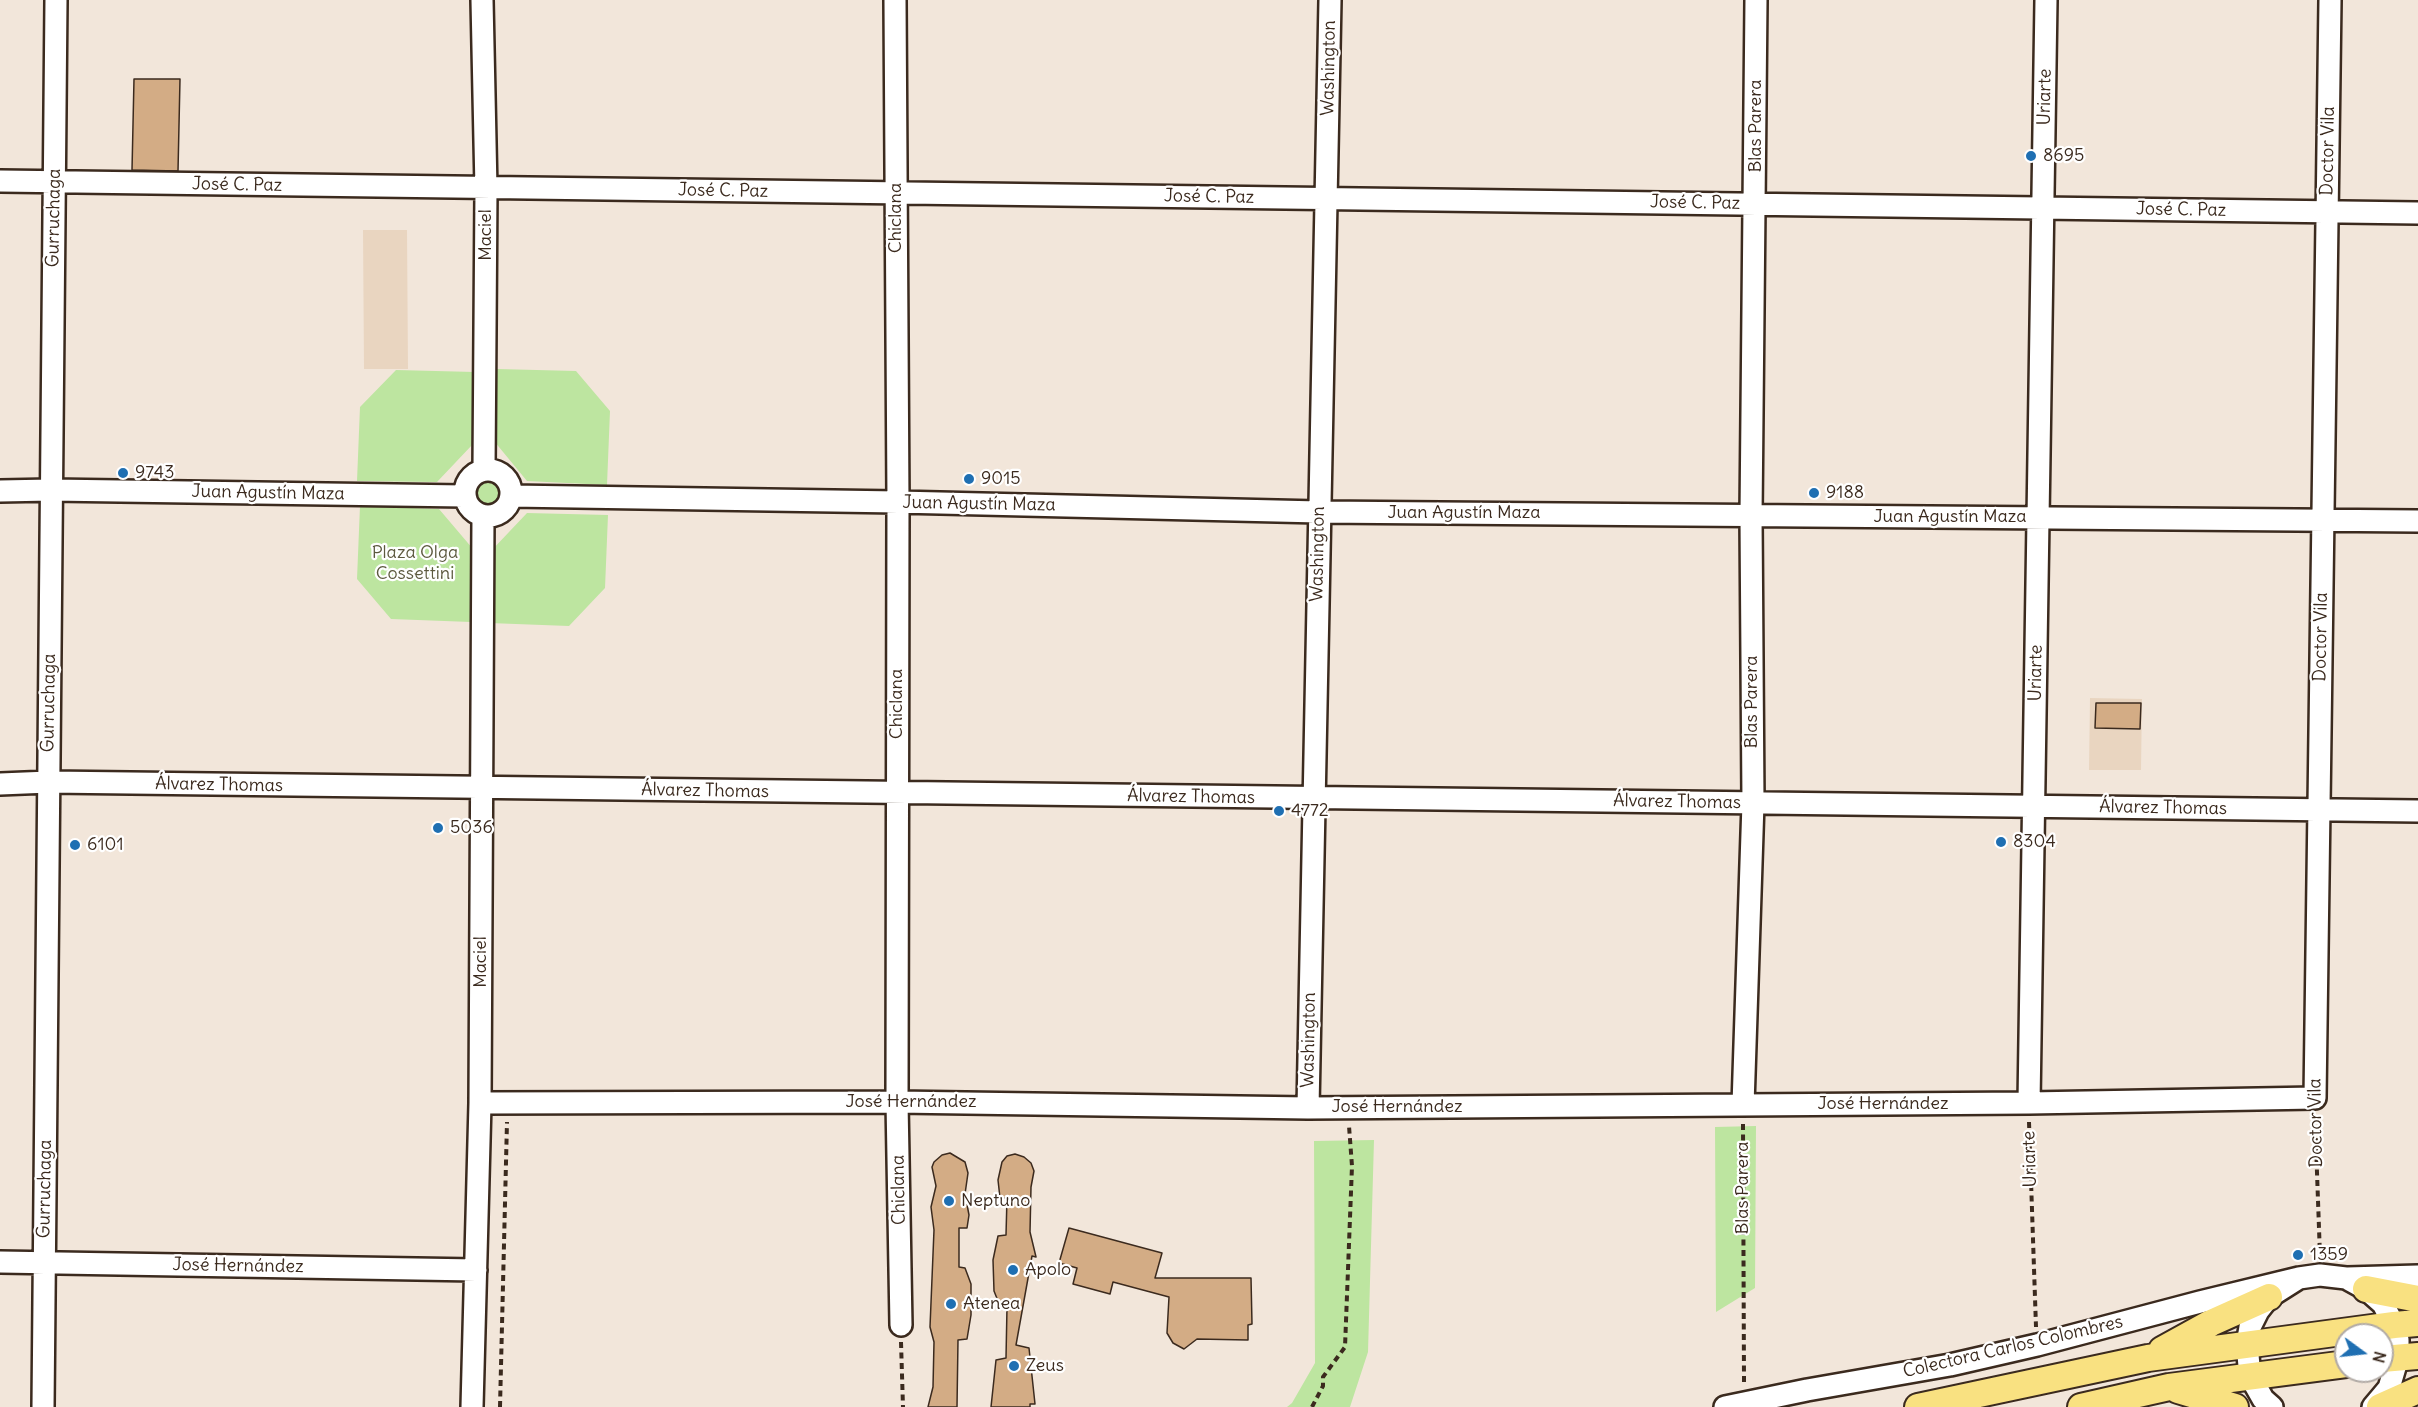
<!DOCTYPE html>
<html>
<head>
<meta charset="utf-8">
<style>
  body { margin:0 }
  #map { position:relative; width:2418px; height:1407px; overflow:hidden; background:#f2e6da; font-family:Delius,sans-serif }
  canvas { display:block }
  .north { position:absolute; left:2334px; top:1323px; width:60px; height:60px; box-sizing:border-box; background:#fff; border:2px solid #b1aaa5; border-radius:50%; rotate:105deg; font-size:16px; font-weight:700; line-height:24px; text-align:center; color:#3b2a1e }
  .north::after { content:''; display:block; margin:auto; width:21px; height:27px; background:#1f6fb2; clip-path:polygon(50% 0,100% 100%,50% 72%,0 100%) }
</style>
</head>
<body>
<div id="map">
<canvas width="2418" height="1407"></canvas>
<div class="north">N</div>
</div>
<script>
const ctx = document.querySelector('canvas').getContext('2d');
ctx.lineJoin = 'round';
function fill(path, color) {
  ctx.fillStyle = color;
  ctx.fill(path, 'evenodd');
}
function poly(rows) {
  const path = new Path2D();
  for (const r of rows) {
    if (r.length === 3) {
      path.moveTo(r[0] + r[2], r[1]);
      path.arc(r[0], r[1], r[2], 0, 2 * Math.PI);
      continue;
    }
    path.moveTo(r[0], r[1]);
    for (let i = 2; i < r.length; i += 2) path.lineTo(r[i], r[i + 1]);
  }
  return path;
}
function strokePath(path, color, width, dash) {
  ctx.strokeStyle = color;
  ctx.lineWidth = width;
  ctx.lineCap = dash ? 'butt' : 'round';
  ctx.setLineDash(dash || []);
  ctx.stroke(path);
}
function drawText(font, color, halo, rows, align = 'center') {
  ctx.font = font + ' Delius,sans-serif';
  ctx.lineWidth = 4.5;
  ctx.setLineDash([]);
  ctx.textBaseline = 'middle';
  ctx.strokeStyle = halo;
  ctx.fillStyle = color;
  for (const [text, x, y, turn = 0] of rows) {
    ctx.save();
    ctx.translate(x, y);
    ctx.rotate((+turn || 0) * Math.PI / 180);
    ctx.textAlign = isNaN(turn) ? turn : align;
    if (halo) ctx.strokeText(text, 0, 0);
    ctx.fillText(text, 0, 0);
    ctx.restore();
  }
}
const built = poly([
  [363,230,407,230,408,369,364,369],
  [2090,698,2142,699,2141,770,2089,770]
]);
const green = poly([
  [497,369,576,371,610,411,607,485,527,481,494,441],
  [396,370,475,372,473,444,437,482,357,481,360,407],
  [487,492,15],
  [360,506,439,509,473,549,471,622,391,619,357,579],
  [527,513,608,515,605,588,569,626,489,623,491,551],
  [1756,1126,1755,1288,1716,1312,1715,1127],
  [1374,1140,1368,1352,1350,1407,1287,1407,1292,1403,1315,1363,1314,1141]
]);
const building = poly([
  [134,79,180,79,178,171,132,170,134,79],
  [2096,703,2141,703,2140,729,2095,728,2096,703],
  [950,1153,965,1162,968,1173,965,1194,969,1215,967,1228,959,1228,959,1267,965,1268,971,1284,971,1315,967,1339,958,1340,957,1407,928,1407,933,1387,934,1342,930,1327,934,1230,931,1207,936,1186,932,1167,934,1162,942,1155,950,1153],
  [1015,1154,1024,1157,1031,1163,1034,1171,1031,1187,1030,1232,1036,1257,1032,1256,1016,1345,1029,1348,1035,1404,1030,1404,1030,1407,991,1407,996,1360,1006,1358,1007,1307,1000,1306,994,1291,993,1260,998,1236,1006,1235,1007,1198,1000,1198,998,1180,1002,1162,1007,1156,1015,1154],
  [1069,1228,1162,1253,1155,1278,1251,1278,1252,1324,1248,1325,1248,1340,1197,1339,1184,1349,1173,1343,1167,1333,1169,1297,1113,1282,1110,1294,1073,1284,1077,1268,1059,1263,1069,1228]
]);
const path = poly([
  [2315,1117,2320,1256],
  [2029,1122,2036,1327],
  [1743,1124,1744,1383],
  [901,1342,903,1407],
  [500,1407,507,1122],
  [1312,1407,1323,1386,1323,1377,1345,1347,1352,1166,1349,1126]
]);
const minor = poly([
  [482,0,486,189,484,469],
  [895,0,898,502,897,1102,901,1325],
  [0,181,2418,213],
  [488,493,23],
  [0,491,51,490,464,496],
  [511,496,898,502,1319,512,2418,521],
  [0,784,49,782,2418,811],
  [480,1103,897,1102,1308,1108,2029,1103,2315,1098,2330,0],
  [2029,1103,2046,0],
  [1743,1105,1753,803,1751,516,1756,0],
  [1308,1108,1330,0],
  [0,1262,476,1270],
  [2347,1278,2418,1276],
  [43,1407,56,0],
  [472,1407,480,1103,483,516],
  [1725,1407,1807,1390,1950,1365,2037,1345,2200,1302,2299,1278],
  [2272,1407,2263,1399,2250,1376,2247,1345,2250,1327,2258,1311,2269,1297,2299,1278,2320,1275,2346,1278,2366,1289,2383,1304,2394,1325,2398,1340,2398,1357,2389,1388,2373,1407]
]);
const major = poly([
  [2366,1289,2418,1299],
  [2162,1350,2211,1323,2269,1297],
  [2382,1359,2418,1356],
  [2178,1390,2235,1407],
  [1918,1407,2148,1358,2394,1325,2418,1323],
  [2081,1407,2169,1387,2346,1364],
  [2380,1407,2418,1390]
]);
const markers = [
  [2031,156,6,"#1f6fb2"],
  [123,473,6,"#1f6fb2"],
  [969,479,6,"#1f6fb2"],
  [1814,493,6,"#1f6fb2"],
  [1279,811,6,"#1f6fb2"],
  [438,828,6,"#1f6fb2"],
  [2001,842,6,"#1f6fb2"],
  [75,845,6,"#1f6fb2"],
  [949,1201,6,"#1f6fb2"],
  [2298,1255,6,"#1f6fb2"],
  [1013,1270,6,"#1f6fb2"],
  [951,1304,6,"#1f6fb2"],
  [1014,1366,6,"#1f6fb2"]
];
const streetNames = [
  ["Washington",1329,68,-89],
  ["Uriarte",2045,97,-89],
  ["Blas Parera",1756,126,-90],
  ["Doctor Vila",2328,151,-89],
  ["José C. Paz",237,185,1],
  ["José C. Paz",723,191,1],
  ["José C. Paz",1209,197,1],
  ["José C. Paz",1695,203,1],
  ["José C. Paz",2181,210,1],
  ["Gurruchaga",54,218,-89],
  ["Chiclana",896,218,-90],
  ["Maciel",486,235,-90],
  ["Juan Agustín Maza",268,493,1],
  ["Juan Agustín Maza",979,504,1],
  ["Juan Agustín Maza",1464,513],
  ["Juan Agustín Maza",1950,517],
  ["Washington",1318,554,-89],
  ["Doctor Vila",2321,637,-89],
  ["Uriarte",2036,673,-89],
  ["Blas Parera",1752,702,-90],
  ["Gurruchaga",49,703,-89],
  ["Chiclana",897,704,-90],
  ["Álvarez Thomas",219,785,1],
  ["Álvarez Thomas",705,791,1],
  ["Álvarez Thomas",1191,797,1],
  ["Álvarez Thomas",1677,802,1],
  ["Álvarez Thomas",2163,808,1],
  ["Maciel",481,962,-90],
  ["Washington",1309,1040,-89],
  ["José Hernández",911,1102],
  ["José Hernández",1883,1104],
  ["José Hernández",1397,1107],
  ["Doctor Vila",2316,1123,-91],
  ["Uriarte",2030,1159,-92],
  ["Blas Parera",1743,1188,-90],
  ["Gurruchaga",45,1189,-89],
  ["Chiclana",899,1190,-91],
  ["José Hernández",238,1266,1],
  ["Colectora Carlos Colombres",2013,1347,-13]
];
const poiNames = [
  ["8695",2043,156],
  ["9743",135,473],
  ["9015",981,479],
  ["9188",1826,493],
  ["4772",1291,811],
  ["5036",450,828],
  ["8304",2013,842],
  ["6101",87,845],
  ["Neptuno",961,1201],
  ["1359",2310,1255],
  ["Apolo",1025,1270],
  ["Atenea",963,1304],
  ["Zeus",1026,1366]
];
const parkNames = [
  ["Plaza Olga",415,553],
  ["Cossettini",415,574]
];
fill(built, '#e9d5c0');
fill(green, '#bde5a0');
fill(building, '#d3ac85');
strokePath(building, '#3b2a1e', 1.5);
strokePath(minor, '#3b2a1e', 26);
strokePath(major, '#3b2a1e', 30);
strokePath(path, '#3b2a1e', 4, [6, 4.5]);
strokePath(minor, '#fff', 21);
strokePath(major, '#f9e181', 26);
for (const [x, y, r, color] of markers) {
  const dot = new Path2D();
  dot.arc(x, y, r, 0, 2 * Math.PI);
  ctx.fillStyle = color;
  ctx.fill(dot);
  strokePath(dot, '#fff', 2);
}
drawText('18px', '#3b2a1e', '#fff', streetNames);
drawText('18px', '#3b2a1e', '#fff', poiNames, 'left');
drawText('18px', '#5c593e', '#fff', parkNames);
</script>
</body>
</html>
